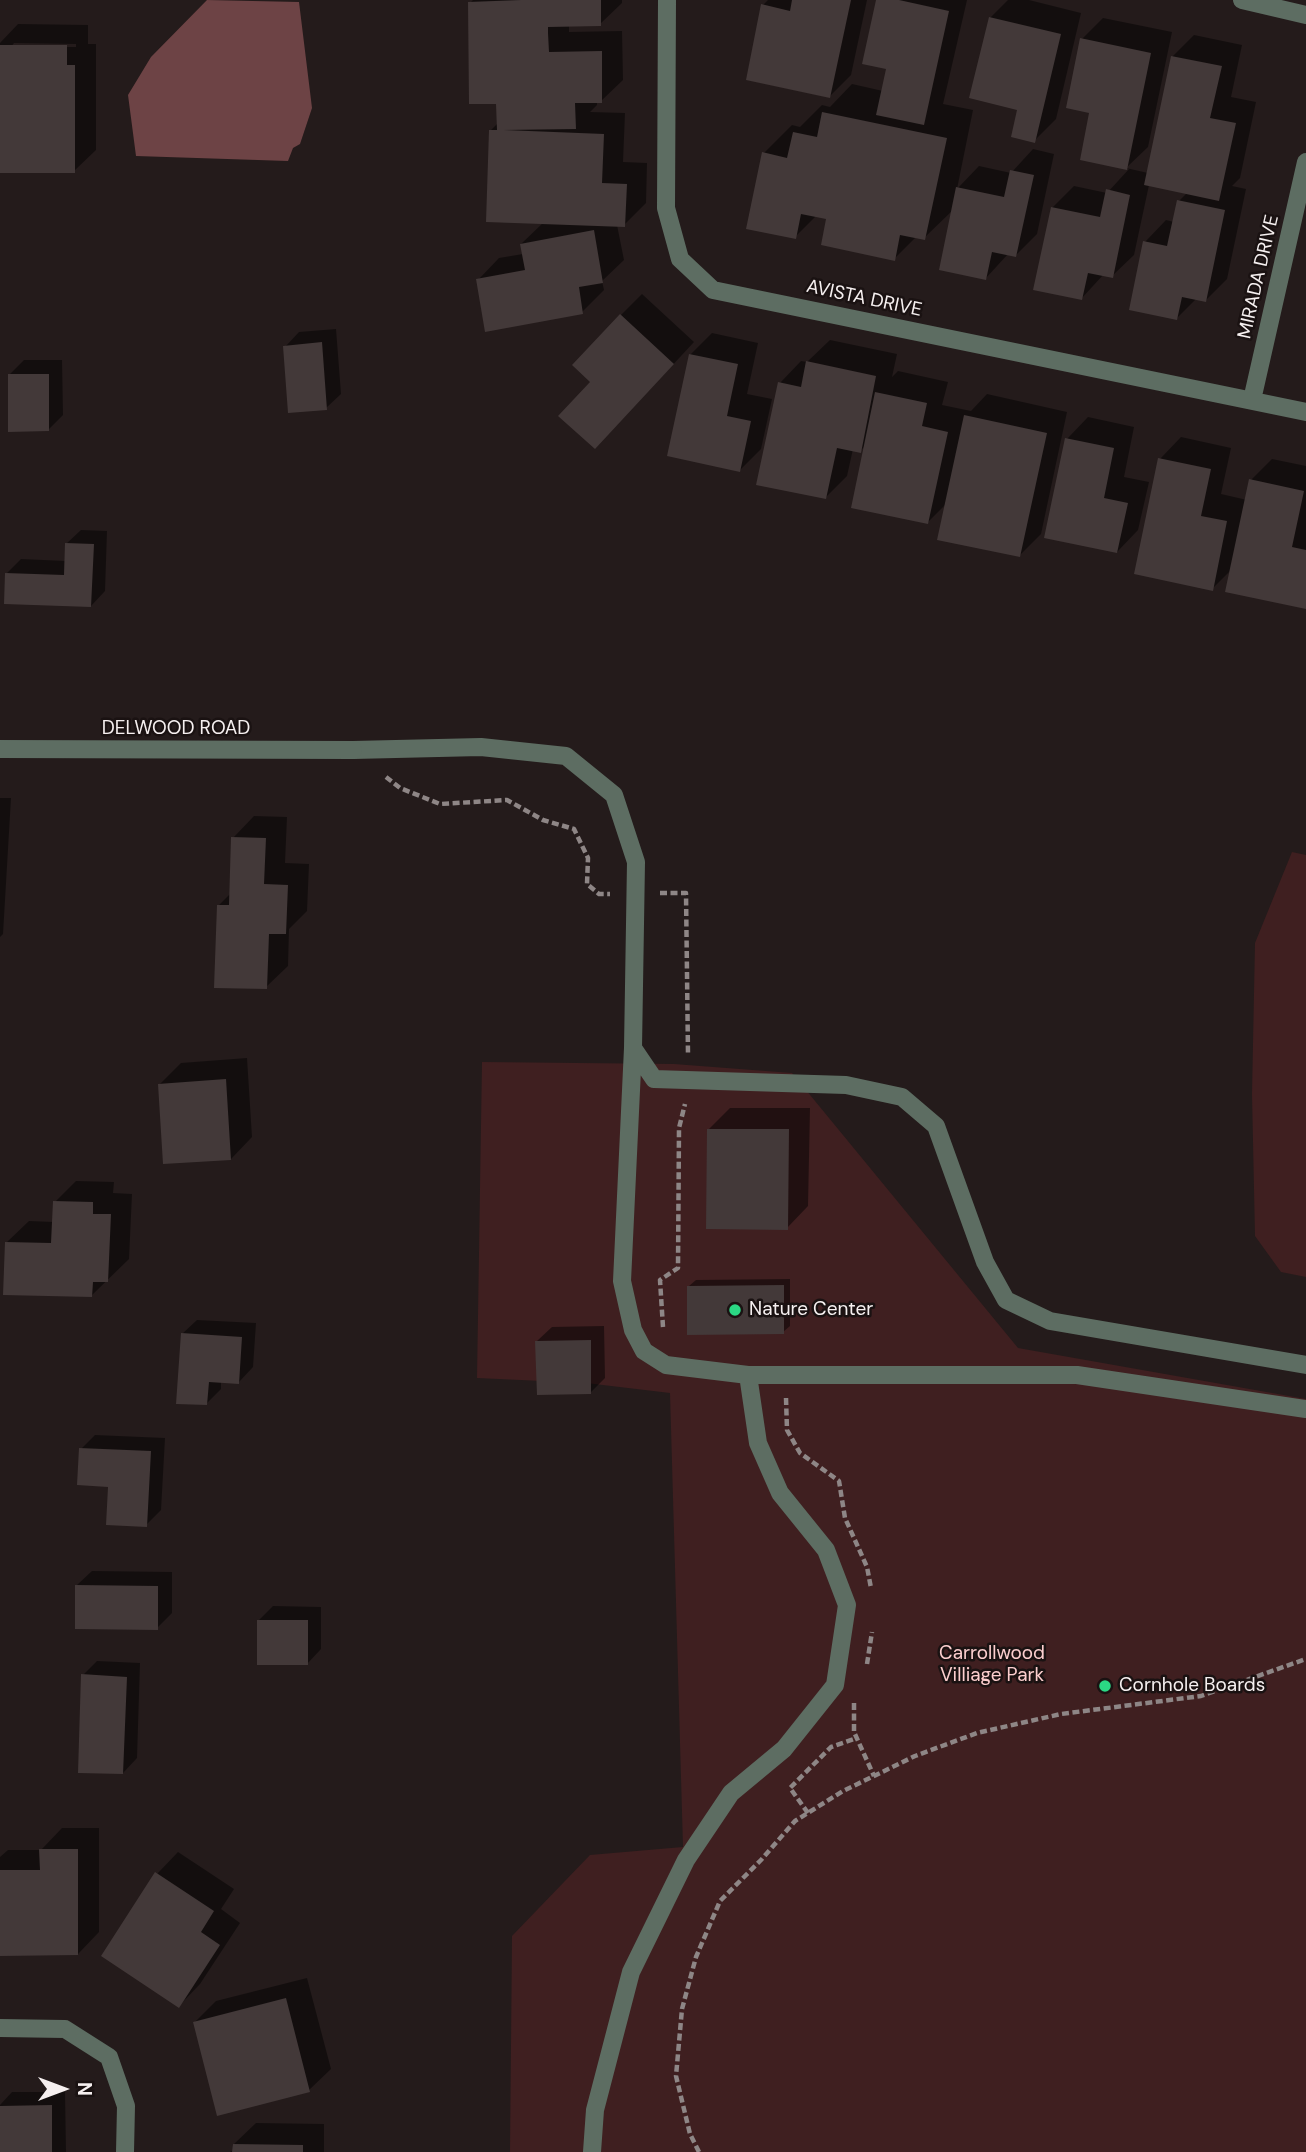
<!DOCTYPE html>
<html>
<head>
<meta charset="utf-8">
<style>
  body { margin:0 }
  #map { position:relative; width:1306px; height:2152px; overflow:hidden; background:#241b1b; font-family:"DM Sans",sans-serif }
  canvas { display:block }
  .north { position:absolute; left:28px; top:2054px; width:70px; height:70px; -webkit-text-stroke:5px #1a1212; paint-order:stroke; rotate:90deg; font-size:19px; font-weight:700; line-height:28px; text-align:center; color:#f6f0f0 }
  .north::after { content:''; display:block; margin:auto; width:24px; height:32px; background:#f6f0f0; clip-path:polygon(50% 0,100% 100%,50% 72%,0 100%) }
</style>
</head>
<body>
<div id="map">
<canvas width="1306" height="2152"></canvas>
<div class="north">N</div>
</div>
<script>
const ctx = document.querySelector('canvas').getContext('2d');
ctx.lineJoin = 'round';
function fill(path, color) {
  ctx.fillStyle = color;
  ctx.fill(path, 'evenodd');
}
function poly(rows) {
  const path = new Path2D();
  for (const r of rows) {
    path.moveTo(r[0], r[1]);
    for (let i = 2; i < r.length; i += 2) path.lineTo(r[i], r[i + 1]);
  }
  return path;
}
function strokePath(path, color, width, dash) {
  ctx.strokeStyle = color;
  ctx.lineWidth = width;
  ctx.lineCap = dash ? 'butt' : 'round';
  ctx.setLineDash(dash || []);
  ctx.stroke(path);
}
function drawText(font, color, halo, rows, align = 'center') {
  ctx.font = font + ' "DM Sans",sans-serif';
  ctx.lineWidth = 5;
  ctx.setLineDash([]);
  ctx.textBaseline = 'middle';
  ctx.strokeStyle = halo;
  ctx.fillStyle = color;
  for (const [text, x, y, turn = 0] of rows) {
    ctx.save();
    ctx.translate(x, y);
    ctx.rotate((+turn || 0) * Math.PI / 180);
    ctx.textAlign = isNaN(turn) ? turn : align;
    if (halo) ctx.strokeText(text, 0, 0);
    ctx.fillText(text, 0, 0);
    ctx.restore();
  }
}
const green = poly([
  [1292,852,1306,855,1306,1277,1281,1272,1255,1236,1252,1094,1255,943],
  [482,1062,674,1064,792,1073,1018,1348,1306,1399,1306,2152,510,2152,512,1936,590,1855,683,1847,670,1393,586,1383,477,1378]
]);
const water = poly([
  [207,0,299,2,312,108,300,144,293,148,288,161,136,156,128,95,151,57]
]);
const shadow = poly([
  [473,0,622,0,622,3,600,24,569,25,569,32,622,31,623,80,601,101,597,101,597,105,590,112,625,113,623,162,647,163,646,203,624,225,617,225,624,260,602,281,604,290,582,312,478,280,499,258,523,254,521,244,544,222,491,130,498,123,498,102,470,3],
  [768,0,867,0,851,75,830,96,763,5],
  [878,0,967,0,943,104,973,110,957,189,979,166,1011,173,1033,149,1054,154,1037,234,1015,256,1008,254,986,278,953,210,924,238,916,237,894,259,828,218,817,215,795,237,764,153,792,125,800,127,822,105,830,107,852,84,883,91,888,68],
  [1008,0,1029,0,1081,13,1056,119,1034,141,1019,109,990,18],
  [1103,18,1172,32,1148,147,1126,168,1148,173,1173,56,1194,35,1242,45,1231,97,1256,102,1240,178,1232,186,1246,189,1227,279,1206,300,1197,298,1177,318,1145,242,1166,220,1174,222,1179,201,1187,193,1149,185,1134,255,1112,276,1104,274,1081,299,1052,208,1074,186,1107,193,1129,169,1082,159,1091,112,1082,39],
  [18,24,88,25,88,44,96,44,96,150,74,171,0,171,0,43],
  [14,43,76,44,76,47,11,47],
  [642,294,694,342,616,426,593,382,621,315],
  [336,329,341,394,326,408,285,347,299,332],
  [712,333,758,343,747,394,772,399,761,449,740,470,690,355],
  [830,340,897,354,892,377,898,371,948,382,942,405,971,411,987,394,1067,412,1041,534,1019,556,947,503,928,522,866,445,860,451,853,449,847,476,826,497,780,383,801,361,807,362],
  [24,360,62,360,63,415,49,429,9,375],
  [1088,417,1134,427,1124,477,1149,482,1138,530,1117,552,1067,439],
  [1181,437,1231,448,1221,494,1247,500,1251,480,1272,459,1306,466,1306,607,1232,569,1212,589,1160,459],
  [81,530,107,531,105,591,91,606,7,573,21,559,66,561,66,544],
  [0,798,11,798,3,934,0,937],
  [254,816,287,817,285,863,309,864,307,911,289,929,288,966,266,987,218,906,231,893,233,838],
  [247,1058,252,1137,231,1159,160,1084,181,1063],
  [730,1108,810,1108,808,1206,787,1228,709,1129],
  [76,1181,114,1182,113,1193,132,1194,129,1259,91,1296,7,1242,29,1221,54,1222,55,1202],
  [790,1279,790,1326,783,1332,689,1286,696,1280],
  [197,1320,256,1323,253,1367,239,1382,221,1381,221,1389,206,1404,182,1334],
  [604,1326,605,1378,591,1392,537,1341,552,1327],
  [95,1435,165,1438,161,1510,146,1525,81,1449],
  [92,1571,172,1572,172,1613,157,1628,77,1585],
  [273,1606,321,1607,321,1649,307,1664,258,1621],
  [97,1661,140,1663,137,1758,123,1773,83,1675],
  [62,1828,99,1828,99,1932,78,1954,0,1954,0,1857,8,1850,41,1850],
  [178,1852,234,1889,221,1909,240,1923,200,1984,179,2006,157,1874],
  [307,1978,331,2069,309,2090,195,2022,216,2001],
  [12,2092,65,2092,66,2152,0,2152,0,2105],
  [256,2123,324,2124,324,2152,230,2152,234,2150,234,2144]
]);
const building = poly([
  [521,0,601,0,601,26,548,27,548,33,549,52,602,51,602,103,575,103,576,129,504,130,604,134,602,183,627,184,625,227,486,222,489,130,497,130,496,104,469,104,468,2],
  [792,0,851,0,830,98,746,80,761,4,790,11],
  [876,0,899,0,949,11,924,125,876,115,886,69,862,64],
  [989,17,1061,34,1035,143,1011,137,1017,110,969,98],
  [1080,38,1151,53,1127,170,1080,160,1089,113,1066,108],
  [0,45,67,45,67,65,75,65,75,173,0,173],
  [1171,56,1222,66,1210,118,1236,123,1219,201,1144,185],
  [822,112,947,138,925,240,900,235,895,261,821,245,826,219,801,214,796,239,746,229,762,152,787,158,793,132,817,137],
  [1010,170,1034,175,1016,257,992,252,986,280,939,270,956,187,1004,197],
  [1106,189,1130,195,1113,278,1088,273,1082,300,1033,290,1051,207,1100,217],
  [1177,200,1225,210,1206,302,1182,297,1177,320,1129,310,1143,241,1167,246],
  [594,230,603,283,579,287,583,314,485,332,476,279,525,270,520,244],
  [620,314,674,364,595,449,558,416,590,382,572,365],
  [322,342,327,410,288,413,283,346],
  [689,354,738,364,727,416,751,421,740,472,667,456],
  [806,361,876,376,861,453,837,448,826,499,756,485,778,382,801,387],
  [8,374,49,374,49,431,8,432],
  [875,392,927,403,922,426,948,432,928,524,851,508],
  [964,415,1047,433,1020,557,937,540],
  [1065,438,1114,448,1104,498,1128,503,1117,553,1044,538],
  [1158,458,1211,469,1201,516,1227,521,1213,591,1134,574],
  [1249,479,1304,491,1292,547,1306,550,1306,609,1225,592],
  [65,543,94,544,91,607,4,604,5,573,64,575],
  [231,837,266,838,264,884,288,885,286,934,269,934,267,989,214,988,217,905,229,905],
  [226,1079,231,1160,163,1164,158,1084],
  [707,1129,789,1129,788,1230,706,1229],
  [53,1201,93,1202,93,1214,111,1214,108,1282,93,1282,92,1297,3,1295,5,1242,51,1243],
  [784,1285,784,1334,687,1335,687,1286],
  [181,1333,242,1337,239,1384,209,1382,207,1405,176,1404],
  [591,1340,591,1394,537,1395,535,1341],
  [79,1448,151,1451,147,1527,106,1525,108,1487,77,1485],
  [75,1585,158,1586,158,1630,75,1629],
  [257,1620,308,1620,308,1665,257,1665],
  [81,1674,127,1677,123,1774,78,1773],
  [39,1849,78,1849,78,1955,0,1956,0,1870,40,1870],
  [155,1872,214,1911,201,1932,220,1945,179,2008,101,1956],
  [286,1998,310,2092,217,2116,193,2022],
  [52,2105,52,2152,0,2152,0,2106],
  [233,2144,303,2145,303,2152,232,2152]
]);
const path = poly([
  [386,777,400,788,440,804,507,800,543,820,574,829,588,858,587,884,599,894,610,894],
  [660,893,686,893,688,1054],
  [663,1327,660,1280,678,1268,679,1128,685,1104],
  [786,1398,787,1430,800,1453,839,1481,845,1518,867,1567,871,1588],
  [867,1664,872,1632],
  [854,1703,854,1732,874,1776],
  [808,1813,790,1788,831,1747,857,1738],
  [699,2152,690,2134,676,2076,682,2009,696,1957,720,1901,761,1860,795,1821,843,1791,874,1776,915,1756,977,1733,1061,1714,1201,1696,1306,1659]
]);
const lane = poly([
  [353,750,481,747,566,756,614,795,636,862,633,1048,654,1079,846,1085,902,1097,936,1126,985,1262,1006,1300,1050,1321,1306,1365],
  [633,1048,622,1281,633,1330,644,1351,666,1365,748,1375],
  [592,2152,595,2110,631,1972,686,1860,731,1793,784,1749,835,1685,847,1605,826,1550,780,1493,758,1443,748,1375,1077,1375,1306,1409]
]);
const street = poly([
  [667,0,666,208,680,259,713,290,1306,412],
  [1242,0,1306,15],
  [1252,400,1306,162],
  [0,749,353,750],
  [0,2028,65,2029,109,2057,126,2106,125,2152]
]);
const markers = [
  [735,1310,7,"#2bd884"],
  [1105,1686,7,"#2bd884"]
];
const streetNames = [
  ["MIRADA DRIVE",1259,277,-77],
  ["AVISTA DRIVE",864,299,12],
  ["DELWOOD ROAD",176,729]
];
const poiNames = [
  ["Nature Center",749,1310],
  ["Cornhole Boards",1119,1686]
];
const parkNames = [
  ["Carrollwood",992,1654],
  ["Villiage Park",992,1676]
];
fill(green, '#3f1f20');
fill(water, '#6d4345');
fill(shadow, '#0007');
fill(building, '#433939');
strokePath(path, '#8e8686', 4.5, [7, 3.5]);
strokePath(lane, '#5d6d62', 18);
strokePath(street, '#5d6d62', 18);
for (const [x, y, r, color] of markers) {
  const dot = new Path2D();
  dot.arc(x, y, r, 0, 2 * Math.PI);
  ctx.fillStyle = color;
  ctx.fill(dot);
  strokePath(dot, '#1a1212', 2.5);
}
drawText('19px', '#f6f0f0', '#1a1212', streetNames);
drawText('19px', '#f6f0f0', '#1a1212', poiNames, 'left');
drawText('19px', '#fccece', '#1a1212', parkNames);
</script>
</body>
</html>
